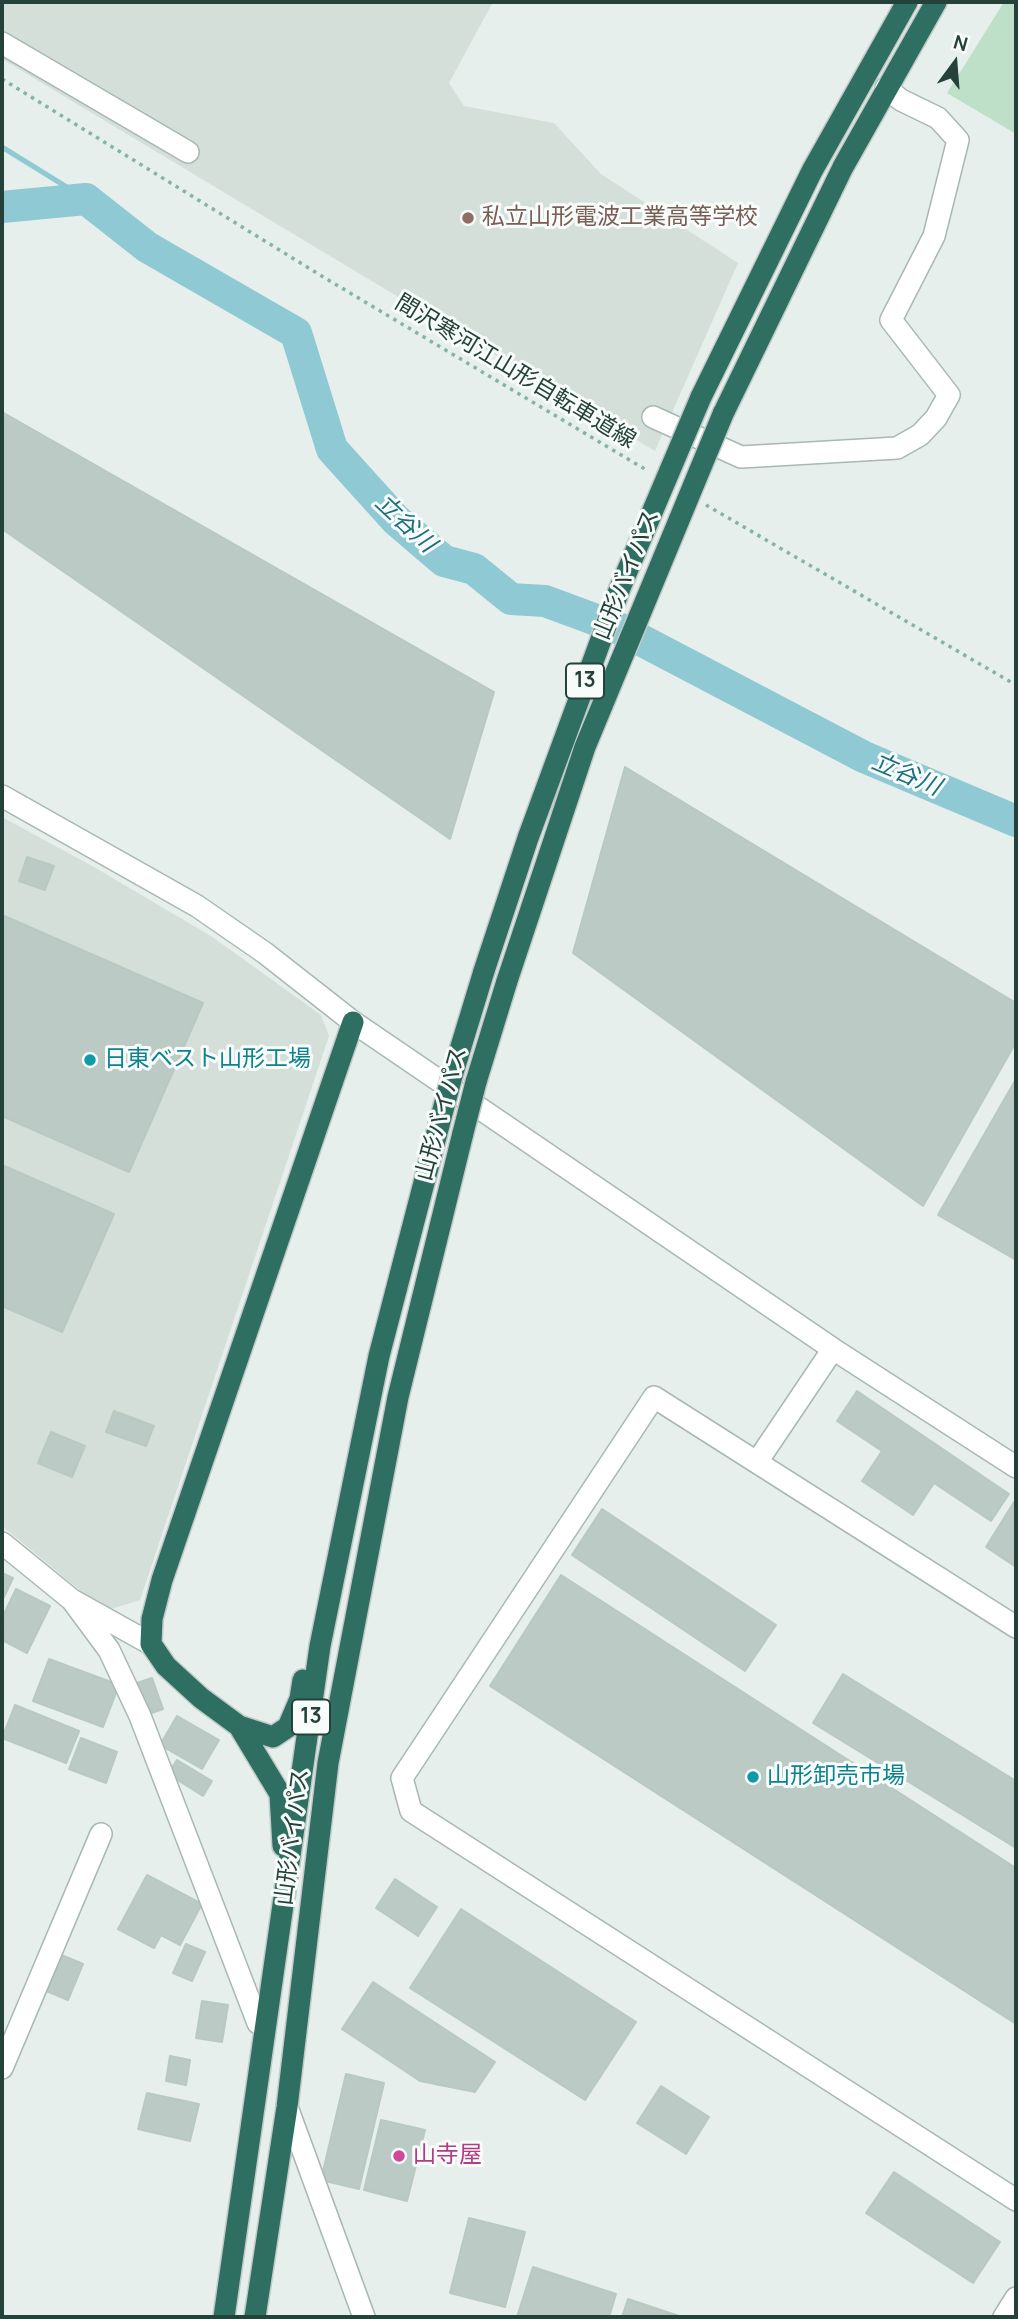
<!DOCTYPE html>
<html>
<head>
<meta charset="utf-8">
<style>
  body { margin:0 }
  #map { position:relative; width:1018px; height:2319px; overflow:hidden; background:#e6efeb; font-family:Manrope,sans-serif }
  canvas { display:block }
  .frame { position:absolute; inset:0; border:4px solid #24423a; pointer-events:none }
  .north { position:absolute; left:920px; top:28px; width:70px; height:70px; -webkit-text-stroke:5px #f7fbf9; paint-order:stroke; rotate:16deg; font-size:19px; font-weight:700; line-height:28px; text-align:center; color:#24423a }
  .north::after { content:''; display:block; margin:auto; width:24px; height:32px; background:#24423a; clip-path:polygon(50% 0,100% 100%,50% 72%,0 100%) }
</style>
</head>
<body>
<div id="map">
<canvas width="1018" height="2319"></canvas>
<div class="frame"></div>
<div class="north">N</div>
</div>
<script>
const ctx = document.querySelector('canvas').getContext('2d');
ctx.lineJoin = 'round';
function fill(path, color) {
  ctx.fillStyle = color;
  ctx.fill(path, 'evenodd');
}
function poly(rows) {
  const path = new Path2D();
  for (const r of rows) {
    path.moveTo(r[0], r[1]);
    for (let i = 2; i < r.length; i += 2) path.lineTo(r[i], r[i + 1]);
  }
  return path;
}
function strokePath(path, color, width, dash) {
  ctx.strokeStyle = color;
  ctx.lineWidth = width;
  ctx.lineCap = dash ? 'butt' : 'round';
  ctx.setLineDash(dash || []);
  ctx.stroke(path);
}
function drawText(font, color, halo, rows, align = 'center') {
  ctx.font = font + ' Manrope,"Noto Sans JP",sans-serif';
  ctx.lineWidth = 6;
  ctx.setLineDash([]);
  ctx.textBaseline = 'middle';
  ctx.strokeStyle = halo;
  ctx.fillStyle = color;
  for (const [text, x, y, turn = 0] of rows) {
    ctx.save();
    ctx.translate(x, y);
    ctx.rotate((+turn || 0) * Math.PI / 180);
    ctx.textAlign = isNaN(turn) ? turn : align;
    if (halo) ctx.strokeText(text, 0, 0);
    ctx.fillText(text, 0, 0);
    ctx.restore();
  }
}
const built = poly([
  [2,2,493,2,449,83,464,106,554,123,601,174,738,263,655,451,2,59],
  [2,817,94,867,211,936,321,1015,329,1036,140,1600,105,1611,2,1526]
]);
const green = poly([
  [1004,2,1016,2,1016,134,947,93]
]);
const stream = poly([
  [2,147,86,199]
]);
const river = poly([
  [2,207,86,199,147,247,296,333,332,449,396,520,444,561,474,569,511,599,545,601,618,628,864,757,1016,821]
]);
const building = poly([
  [2,412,494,692,450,839,2,529,2,412],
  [625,767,1016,1003,1016,1042,923,1206,573,953,625,767],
  [27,857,54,866,45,890,19,881,27,857],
  [2,915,203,1003,129,1172,2,1116,2,915],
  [1016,1079,1016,1260,938,1215,1016,1079],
  [2,1165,114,1214,62,1332,2,1306,2,1165],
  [857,1391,1009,1494,991,1521,934,1483,913,1515,862,1481,882,1451,837,1421,857,1391],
  [114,1411,154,1426,146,1446,106,1432,114,1411],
  [51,1432,85,1446,72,1477,38,1463,51,1432],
  [1014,1502,1016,1503,1016,1567,986,1547,1014,1502],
  [602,1509,776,1625,745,1671,572,1555,602,1509],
  [2,1573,13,1578,2,1601,2,1573],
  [561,1575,1016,1868,1016,2024,490,1686,561,1575],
  [16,1589,50,1606,27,1653,2,1640,2,1618,16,1589],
  [49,1659,119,1685,103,1727,33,1701,49,1659],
  [843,1674,1016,1781,1016,1848,813,1723,843,1674],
  [152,1678,163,1709,146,1715,134,1684,152,1678],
  [15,1705,79,1731,66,1763,2,1738,15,1705],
  [177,1716,219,1740,202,1769,160,1745,177,1716],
  [81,1738,117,1752,106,1783,69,1769,81,1738],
  [177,1760,212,1781,203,1796,168,1774,177,1760],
  [147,1875,202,1904,180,1945,161,1935,154,1948,118,1929,147,1875],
  [395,1879,437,1907,418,1936,376,1908,395,1879],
  [461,1909,636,2022,585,2100,410,1988,461,1909],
  [186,1944,205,1952,192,1981,173,1973,186,1944],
  [59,1954,83,1964,68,2000,44,1990,59,1954],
  [373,1982,495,2062,475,2092,420,2081,342,2029,373,1982],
  [202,2001,228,2005,222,2042,196,2038,202,2001],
  [170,2056,190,2060,186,2085,166,2081,170,2056],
  [346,2074,384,2083,359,2189,321,2180,346,2074],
  [661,2086,709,2117,686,2154,637,2123,661,2086],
  [147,2093,199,2104,190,2141,138,2129,147,2093],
  [381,2120,425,2130,407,2201,364,2190,381,2120],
  [894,2172,1000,2242,973,2283,866,2213,894,2172],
  [469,2218,525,2232,505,2307,450,2293,469,2218],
  [533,2267,616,2294,609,2317,517,2317,533,2267],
  [628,2299,682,2317,622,2317,628,2299]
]);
const path = poly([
  [2,79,320,275,648,471],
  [706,505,1016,685]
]);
const minor = poly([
  [2,43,188,152],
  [653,417,741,457,897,448,920,435,936,418,949,395,891,320,934,236,958,140,938,118,901,100,886,88],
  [2,796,197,906,265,953,353,1022,833,1349,1016,1467],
  [757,1462,833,1349],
  [2,1543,72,1600,151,1644],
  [72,1600,109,1650,140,1716,258,2023],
  [1016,1627,654,1397,402,1778,411,1811,1016,2200],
  [2,2068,101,1834],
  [287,2107,364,2317],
  [1004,2317,1016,2298]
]);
const highway = poly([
  [701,397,812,171,907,2],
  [723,414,843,167,936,2],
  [452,1076,484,971],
  [476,1082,507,981],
  [303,1680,300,1699,288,1727,273,1737,239,1726,201,1698,166,1666,151,1644,152,1619,162,1580,353,1022],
  [239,1726,280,1794,283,1846],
  [224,2317,320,1646,379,1356,439,1125],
  [255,2317,287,2107,328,1763,398,1397,463,1133]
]);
const highwayBridge = poly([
  [484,971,528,838,620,588,701,397],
  [507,981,585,747,723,414],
  [439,1125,452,1076],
  [463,1133,476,1082]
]);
const markers = [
  [468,218,7,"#8d6e63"],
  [90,1060,7,"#0f9aa8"],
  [753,1777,7,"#0f9aa8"],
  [399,2156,7,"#d1479c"]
];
const shields = [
  [585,681,38],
  [311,1717,38]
];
const shieldNames = [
  ["13",585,681],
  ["13",311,1717]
];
const educationNames = [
  ["私立山形電波工業高等学校",482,218]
];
const streetNames = [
  ["間沢寒河江山形自転車道線",515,372,31],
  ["山形バイパス",627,575,-68],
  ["山形バイパス",442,1114,-75],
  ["山形バイパス",293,1837,-83]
];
const cultureNames = [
  ["日東ベスト山形工場",104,1060],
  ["山形卸売市場",767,1777]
];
const hotelNames = [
  ["山寺屋",413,2156]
];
const waterNames = [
  ["立谷川",405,524,43],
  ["立谷川",906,775,23]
];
fill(built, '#d4dfda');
fill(green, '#bfe0c8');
strokePath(stream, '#8ec9d4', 5);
strokePath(river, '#8ec9d4', 32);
fill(building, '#bbcac4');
strokePath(building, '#b8c9c2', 2);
strokePath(minor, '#a8b8b2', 24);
strokePath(highway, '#c2cac8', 24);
strokePath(path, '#86b3a5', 3.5, [3.5, 5]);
strokePath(minor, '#fff', 21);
strokePath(highway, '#2f6f62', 21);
strokePath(highwayBridge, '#c2cac8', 24, []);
strokePath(highwayBridge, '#2f6f62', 21);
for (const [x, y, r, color] of markers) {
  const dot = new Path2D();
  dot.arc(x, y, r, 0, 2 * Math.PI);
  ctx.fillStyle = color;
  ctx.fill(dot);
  strokePath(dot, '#f7fbf9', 2.5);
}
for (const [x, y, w] of shields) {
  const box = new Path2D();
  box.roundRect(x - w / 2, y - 17.5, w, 35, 5);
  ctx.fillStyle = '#f7fbf9';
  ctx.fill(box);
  strokePath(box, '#24423a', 2);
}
drawText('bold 21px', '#24423a', null, shieldNames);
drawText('23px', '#785e54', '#f7fbf9', educationNames, 'left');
drawText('23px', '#24423a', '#f7fbf9', streetNames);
drawText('23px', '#0d838f', '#f7fbf9', cultureNames, 'left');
drawText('23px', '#b23c85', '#f7fbf9', hotelNames, 'left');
drawText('italic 24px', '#1c6f80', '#f7fbf9', waterNames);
</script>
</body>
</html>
